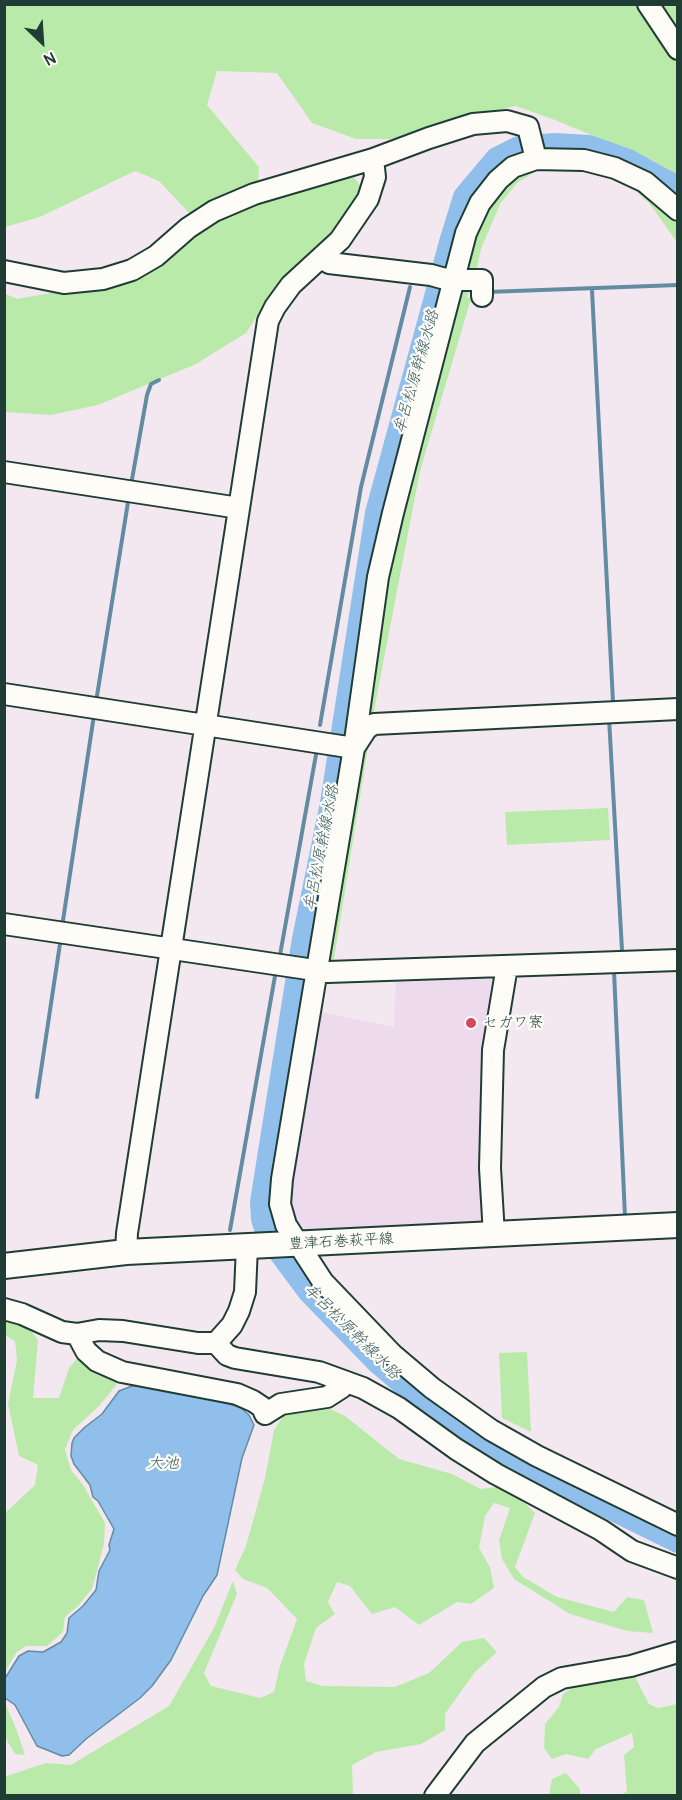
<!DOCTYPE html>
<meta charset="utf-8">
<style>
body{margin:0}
#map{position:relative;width:682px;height:1800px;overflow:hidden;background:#f4e8f0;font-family:Pangolin,sans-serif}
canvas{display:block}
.frame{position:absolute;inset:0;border:6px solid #1f3d34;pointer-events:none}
.north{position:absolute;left:12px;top:12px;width:60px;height:60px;-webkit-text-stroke:4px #fdfcf7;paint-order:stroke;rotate:155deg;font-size:16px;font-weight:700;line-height:24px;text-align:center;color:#1f3d34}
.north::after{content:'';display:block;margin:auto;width:21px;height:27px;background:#1f3d34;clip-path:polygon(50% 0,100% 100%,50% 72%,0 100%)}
</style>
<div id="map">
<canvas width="682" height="1800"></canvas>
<div class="frame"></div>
<div class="north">N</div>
</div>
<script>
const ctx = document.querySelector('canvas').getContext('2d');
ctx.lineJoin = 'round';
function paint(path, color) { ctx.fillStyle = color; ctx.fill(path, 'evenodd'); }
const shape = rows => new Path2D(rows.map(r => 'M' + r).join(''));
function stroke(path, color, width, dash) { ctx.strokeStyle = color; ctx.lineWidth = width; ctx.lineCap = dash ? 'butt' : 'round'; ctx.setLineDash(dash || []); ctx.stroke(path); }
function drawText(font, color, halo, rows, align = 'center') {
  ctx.font = font + ' Pangolin,"Klee One",sans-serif'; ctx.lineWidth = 4.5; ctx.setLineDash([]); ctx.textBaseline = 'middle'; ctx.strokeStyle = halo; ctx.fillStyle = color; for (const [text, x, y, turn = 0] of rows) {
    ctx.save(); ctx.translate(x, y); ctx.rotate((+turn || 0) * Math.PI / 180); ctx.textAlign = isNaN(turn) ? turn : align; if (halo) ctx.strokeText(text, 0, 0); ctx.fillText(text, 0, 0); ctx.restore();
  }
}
paint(shape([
 [501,971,490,1226,310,1236,289,1216,287,1195,315,1011,394,1027,396,975]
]), '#eddaec');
paint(shape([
 [4,5,677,5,677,182,654,161,555,120,516,106,480,114,390,139,356,139,312,123,277,73,217,71,207,105,259,167,258,186,191,215,159,181,135,171,40,217,5,227],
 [555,163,625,178,677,219,677,250,677,242,649,203,629,185,594,173,547,168,536,171,517,183,500,204,481,249,476,272,461,274,471,236,487,206,509,175],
 [354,177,364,191,346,216,318,252,278,284,246,333,196,364,98,405,51,415,5,412,4,293,17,299,118,281,209,222,257,199],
 [470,289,467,297,471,299,420,471,373,716,365,717,383,585,432,379,461,292],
 [369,741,333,965,326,964,357,751],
 [608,808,610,840,507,845,505,812],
 [5,1317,27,1325,38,1340,33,1398,59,1398,69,1368,81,1354,111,1375,117,1384,100,1405,73,1430,65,1449,71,1470,83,1485,105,1523,104,1544,92,1589,78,1606,65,1617,63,1632,47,1646,26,1646,16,1653,5,1672,5,1513,35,1485,38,1465,19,1456,8,1404,17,1360,15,1341,5,1335],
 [527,1352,531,1432,502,1418,499,1353],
 [322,1405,345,1416,399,1459,452,1474,481,1489,496,1487,515,1495,535,1513,515,1567,523,1577,557,1597,614,1612,627,1597,644,1600,653,1633,627,1631,570,1614,514,1579,502,1559,499,1540,510,1508,494,1503,485,1516,479,1548,490,1567,494,1588,471,1604,457,1602,419,1625,395,1607,372,1614,350,1586,337,1582,328,1602,335,1614,316,1628,304,1664,306,1681,323,1686,395,1687,429,1673,462,1642,484,1638,497,1652,475,1672,445,1714,445,1730,421,1744,376,1752,352,1765,353,1795,5,1795,4,1777,46,1763,71,1765,169,1706,214,1628,233,1581,237,1594,204,1673,211,1686,260,1698,274,1692,280,1666,297,1619,267,1588,243,1579,235,1570,246,1546,265,1478,274,1430,286,1412],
 [635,1677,649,1704,658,1708,677,1704,677,1795,622,1795,627,1791,624,1755,634,1747,632,1733,596,1749,588,1759,566,1754,552,1759,544,1748,545,1724,559,1707,563,1694,582,1681],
 [4,1701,16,1728,25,1755,15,1754,5,1737],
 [566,1773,580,1789,580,1795,549,1795,552,1779]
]), '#b9eaaa');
const water = shape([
 [132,1386,153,1386,230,1404,241,1408,249,1415,254,1425,242,1458,217,1575,203,1596,171,1660,152,1686,140,1698,86,1739,69,1755,62,1756,37,1746,15,1705,5,1698,4,1680,19,1656,28,1651,43,1652,61,1642,67,1633,69,1618,83,1606,96,1590,99,1571,110,1550,109,1545,114,1529,98,1501,93,1497,90,1485,74,1464,71,1456,72,1443,74,1438,85,1427,102,1414,119,1391,132,1386]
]);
paint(water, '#91bfeb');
stroke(water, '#638ba2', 1.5);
stroke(shape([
 [592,290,613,702],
 [487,292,678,285],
 [131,485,147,395,151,384,159,380],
 [96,702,129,496],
 [609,718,622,950],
 [320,725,361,487,410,287],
 [62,927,94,715],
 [280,955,317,749],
 [614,971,625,1217],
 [37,1097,61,937],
 [230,1230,275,976]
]), '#638ba2', 4);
stroke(shape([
 [678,192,670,184,628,161,589,147,554,145,519,148,497,159,465,197,452,239,377,513,332,803,304,939,262,1202,263,1219,269,1237,310,1292,377,1361,422,1399,507,1457,678,1541]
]), '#91bfeb', 24);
const minor = shape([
 [648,4,678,49],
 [678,210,645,182,615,168,584,160,536,159,513,167,498,180,480,203,466,233,393,513,378,577,354,748,282,1179,280,1204,286,1225,323,1282,393,1355,432,1388,491,1430,537,1456,678,1525],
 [322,257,329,263,431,275,449,280,482,280,482,296],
 [4,271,64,283,103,279,132,270,156,256,188,228,214,211,254,194,373,159,429,138,473,124,507,121,528,127,536,159],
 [4,472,239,508],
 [4,694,354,748,367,728,374,724,678,709],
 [4,924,328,972,678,960],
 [494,1235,490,1168,493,1050,507,966],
 [126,1252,127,1233,268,321,275,307,291,285,340,240,368,199,375,177,373,159],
 [4,1309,22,1314,62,1332,77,1334,86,1351,97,1361,122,1372,237,1394,253,1401,262,1407,265,1414,281,1404,327,1397,341,1388,342,1381],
 [77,1334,99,1330,123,1331,198,1343,216,1343,232,1325,239,1311,245,1292,247,1246],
 [216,1343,227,1355,235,1358,319,1372,363,1388,399,1408,456,1449,496,1474,601,1530,632,1551,678,1568],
 [435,1796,475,1743,544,1687,562,1678,631,1666,678,1652]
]);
const major = shape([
 [4,1266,126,1252,678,1225]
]);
stroke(minor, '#1f3d34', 24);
stroke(major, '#1f3d34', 28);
stroke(minor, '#fdfcf7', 20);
stroke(major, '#fdfcf7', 24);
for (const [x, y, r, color] of [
 [471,1023,6,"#d1495b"]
]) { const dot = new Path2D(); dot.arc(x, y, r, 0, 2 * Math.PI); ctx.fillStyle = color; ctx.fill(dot); stroke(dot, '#fdfcf7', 2); }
drawText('15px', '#1f3d34', '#fdfcf7', [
 ["セガワ寮",483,1023]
], 'left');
drawText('15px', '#1f3d34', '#fdfcf7', [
 ["豊津石巻萩平線",341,1242,-3]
]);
drawText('italic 16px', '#3c5e62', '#fdfcf7', [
 ["牟呂松原幹線水路",417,372,-74],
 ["牟呂松原幹線水路",322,848,-79],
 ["牟呂松原幹線水路",352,1332,45],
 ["大池",163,1464]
]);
</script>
